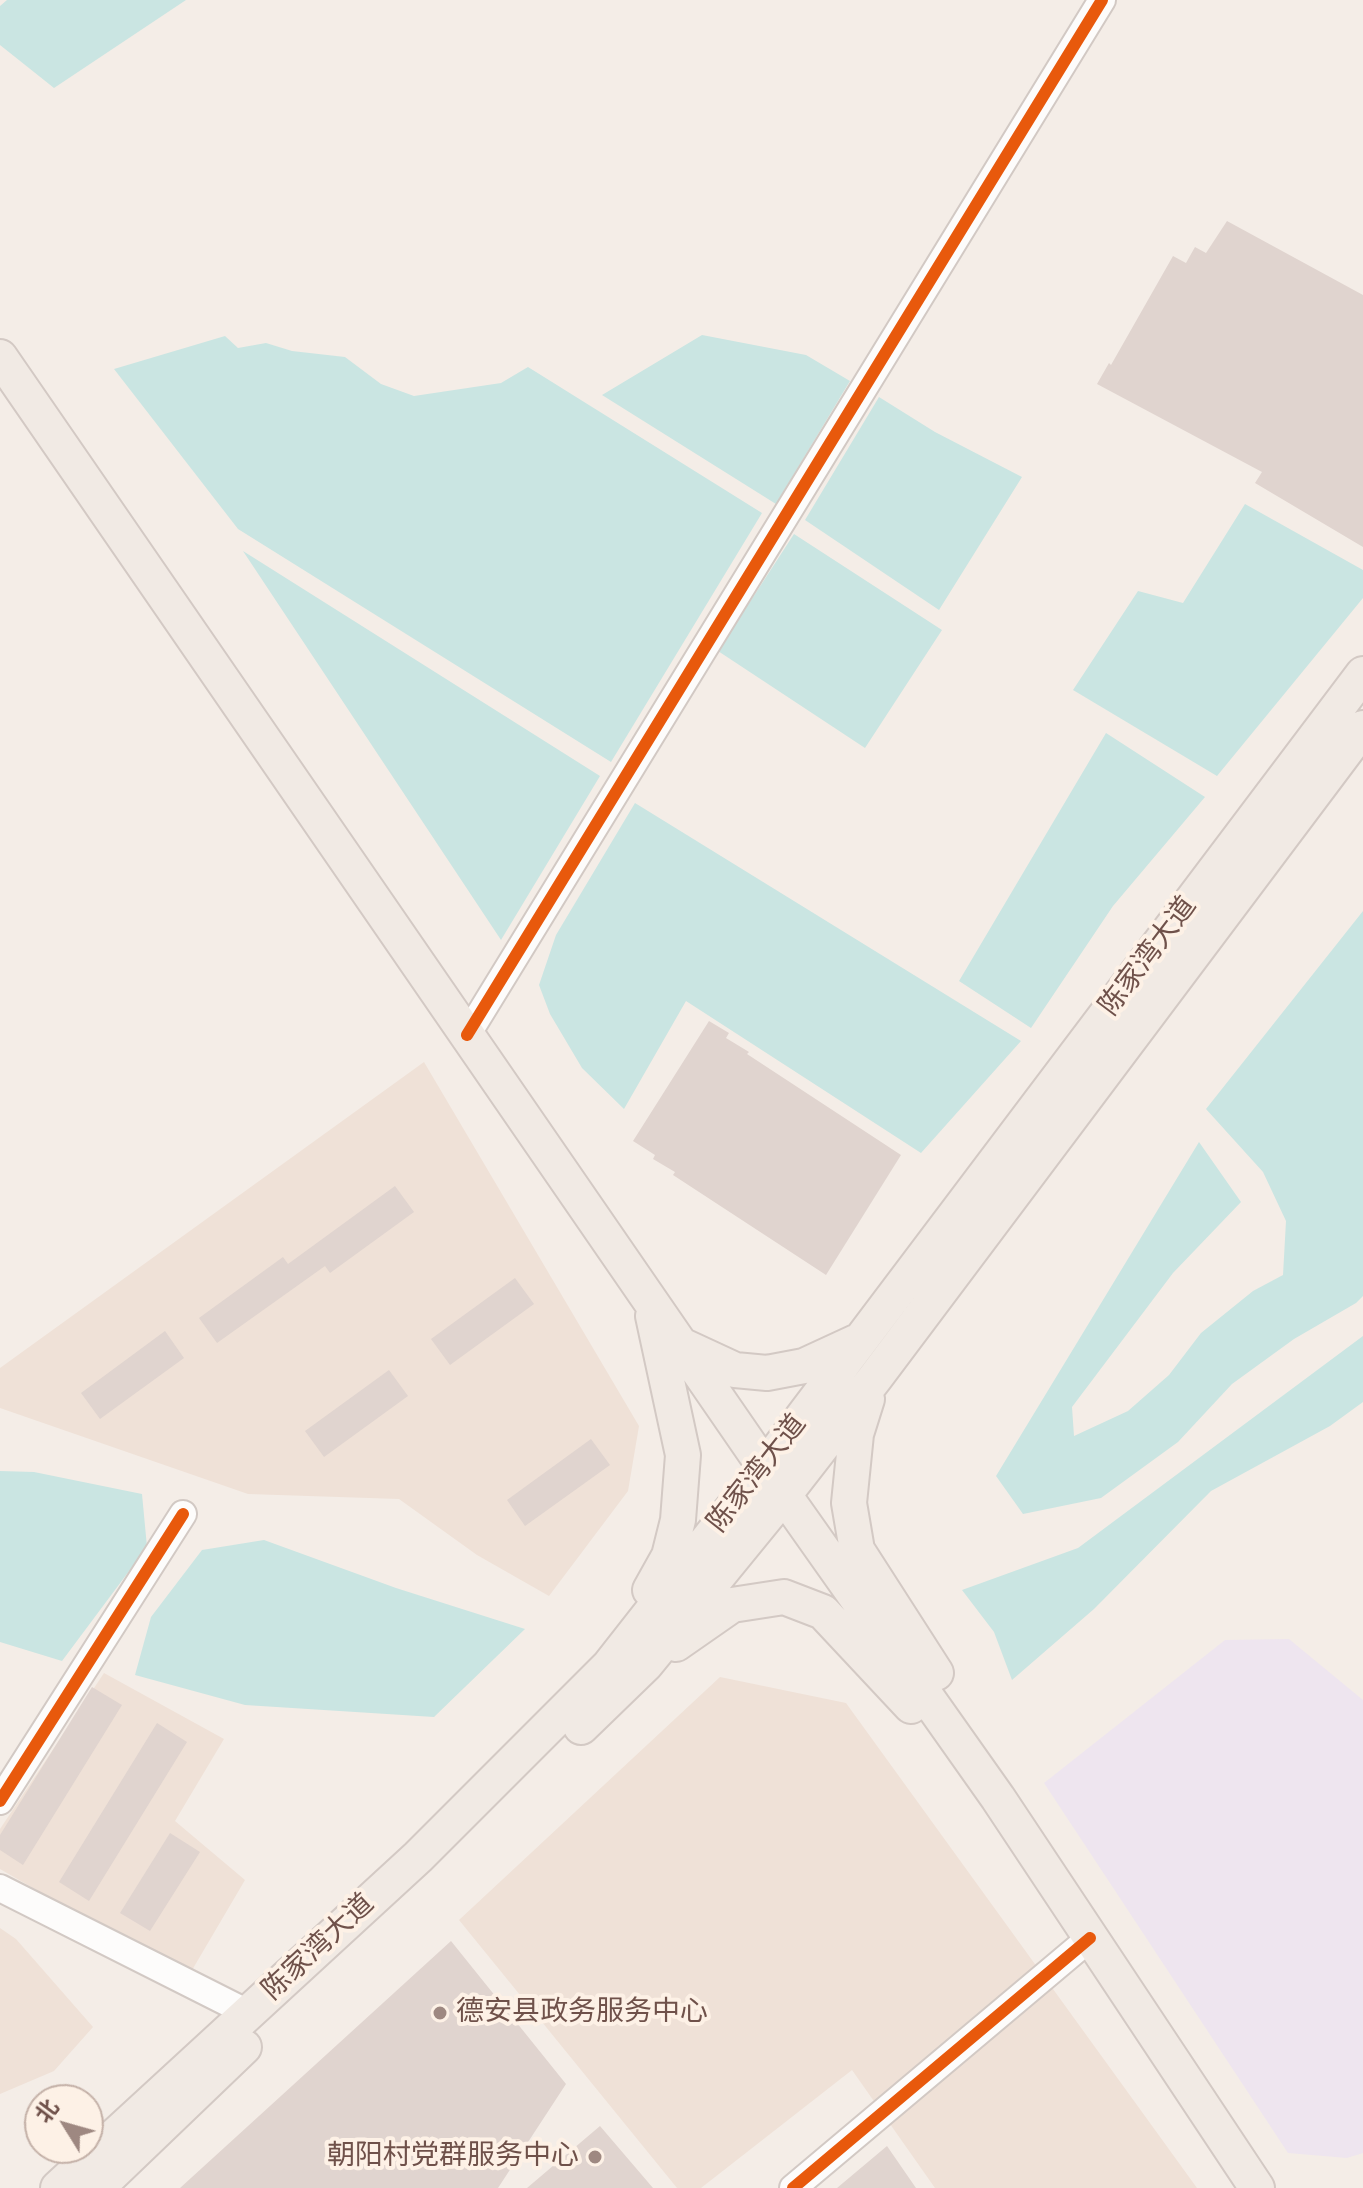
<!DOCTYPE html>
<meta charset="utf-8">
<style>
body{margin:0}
#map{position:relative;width:1363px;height:2188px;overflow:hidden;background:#f4ede7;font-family:"Titillium Web","Noto Sans SC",sans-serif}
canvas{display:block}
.north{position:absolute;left:24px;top:2084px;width:80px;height:80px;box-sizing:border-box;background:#fdf1e6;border:2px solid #c4b1a8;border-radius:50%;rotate:307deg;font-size:22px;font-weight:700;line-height:32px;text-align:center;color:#6f514a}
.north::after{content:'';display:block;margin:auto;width:28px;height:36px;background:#9e8881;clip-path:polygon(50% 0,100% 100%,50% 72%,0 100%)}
</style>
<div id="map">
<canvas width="1363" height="2188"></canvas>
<div class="north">北</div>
</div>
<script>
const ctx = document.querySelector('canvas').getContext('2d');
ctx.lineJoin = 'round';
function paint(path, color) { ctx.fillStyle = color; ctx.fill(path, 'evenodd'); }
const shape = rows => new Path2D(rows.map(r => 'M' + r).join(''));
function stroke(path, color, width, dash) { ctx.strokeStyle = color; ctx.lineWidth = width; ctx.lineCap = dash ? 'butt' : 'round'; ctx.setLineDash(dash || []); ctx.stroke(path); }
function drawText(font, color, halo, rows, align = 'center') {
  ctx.font = font + ' "Titillium Web","Noto Sans SC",sans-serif'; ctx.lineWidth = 8; ctx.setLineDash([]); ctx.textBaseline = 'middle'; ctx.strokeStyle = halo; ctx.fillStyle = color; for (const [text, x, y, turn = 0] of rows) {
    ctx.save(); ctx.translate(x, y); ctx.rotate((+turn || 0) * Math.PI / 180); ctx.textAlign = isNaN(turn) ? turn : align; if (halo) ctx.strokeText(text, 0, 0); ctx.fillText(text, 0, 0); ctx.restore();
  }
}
paint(shape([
 [424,1062,639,1426,628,1491,549,1596,477,1555,399,1499,248,1494,0,1408,0,1368],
 [104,1673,224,1739,175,1821,245,1880,188,1977,0,1869,0,1829],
 [720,1677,846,1703,1197,2188,935,2188,852,2070,701,2188,677,2188,459,1920],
 [0,1928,16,1939,93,2027,54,2071,0,2094]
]), '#efe1d7');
paint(shape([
 [1289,1639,1363,1700,1363,2153,1347,2158,1288,2153,1044,1783,1225,1640]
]), '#eee5ef');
paint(shape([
 [7,0,186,0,54,88,0,45,0,6],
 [702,335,806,355,850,381,776,504,602,395],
 [225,336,238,348,266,343,292,351,345,357,381,384,414,396,501,383,528,367,762,513,611,762,238,529,114,369],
 [879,397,935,432,1022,477,939,610,805,520],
 [1245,504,1363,570,1363,598,1217,776,1073,690,1138,591,1183,603],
 [794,534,942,630,865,748,718,651],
 [243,551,600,776,501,940],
 [1106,733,1205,797,1113,906,1031,1028,959,981],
 [635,803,1021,1041,921,1153,686,1001,624,1109,582,1068,550,1014,539,985,556,935],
 [1363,911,1363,1296,1356,1303,1294,1339,1232,1384,1178,1442,1101,1498,1023,1514,996,1476,1199,1142,1241,1202,1173,1273,1072,1407,1074,1436,1128,1411,1169,1375,1201,1333,1253,1291,1283,1275,1286,1221,1263,1172,1206,1109],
 [1363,1336,1363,1402,1330,1426,1211,1491,1094,1609,1012,1680,994,1632,962,1590,1078,1548],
 [0,1471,34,1472,142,1494,147,1547,62,1661,0,1642],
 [264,1540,396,1588,525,1629,434,1717,245,1705,135,1675,151,1617,202,1550]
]), '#cae5e2');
paint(shape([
 [1227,221,1363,295,1363,547,1255,483,1262,472,1097,384,1109,363,1111,365,1173,256,1186,263,1195,247,1206,253],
 [709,1021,729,1033,726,1038,749,1052,747,1054,901,1155,826,1275,673,1175,675,1172,653,1159,655,1155,633,1141],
 [395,1186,414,1212,330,1273,325,1266,217,1343,199,1318,283,1257,288,1264],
 [515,1278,534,1304,450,1365,431,1339],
 [165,1331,184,1358,100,1419,81,1393],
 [389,1370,408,1396,324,1457,305,1431],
 [591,1439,610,1465,525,1526,507,1500],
 [92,1687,122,1705,23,1865,0,1850,0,1835],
 [157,1723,187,1742,89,1901,59,1882],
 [170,1833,200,1852,150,1931,120,1913],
 [451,1941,566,2084,498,2188,180,2188],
 [600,2126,653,2188,527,2188],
 [887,2146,916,2188,837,2188]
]), '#e0d4cf');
const minor = shape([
 [467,1035,1102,0],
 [0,1801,183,1514],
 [0,1888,248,2013],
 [793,2188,1090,1938]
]);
const major = shape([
 [0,357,784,1495,998,1798,1257,2188],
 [681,1345,735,1370,767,1373,804,1366,856,1342],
 [867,1399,856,1434,849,1503,857,1550,936,1673],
 [650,1590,669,1556,678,1520,683,1455,653,1316],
 [676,1644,732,1605,784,1597,823,1612,911,1706],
 [581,1727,646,1664,784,1495,875,1378,1363,728],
 [58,2188,418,1857,609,1666,765,1467,1363,674],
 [97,2188,244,2047]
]);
stroke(minor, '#d2c9c4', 30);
stroke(major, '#d3c9c4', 38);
stroke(minor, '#fdfcfb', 26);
stroke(major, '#f1eae4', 34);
stroke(shape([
 [467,1035,1102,0],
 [0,1801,183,1514],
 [793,2188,1090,1938]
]), '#e8590c', 12);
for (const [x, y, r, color] of [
 [440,2013,8,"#9e8881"],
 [595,2157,8,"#9e8881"]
]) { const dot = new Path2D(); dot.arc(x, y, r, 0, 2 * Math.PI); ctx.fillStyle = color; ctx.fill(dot); stroke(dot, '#fdf1e6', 3); }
drawText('28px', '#6f514a', '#fdf1e6', [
 ["陈家湾大道",1149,957,-53],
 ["陈家湾大道",758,1474,-52],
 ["陈家湾大道",319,1948,-43]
]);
drawText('28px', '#6f514a', '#fdf1e6', [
 ["德安县政务服务中心",456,2013],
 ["朝阳村党群服务中心",579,2157,"right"]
], 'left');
</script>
